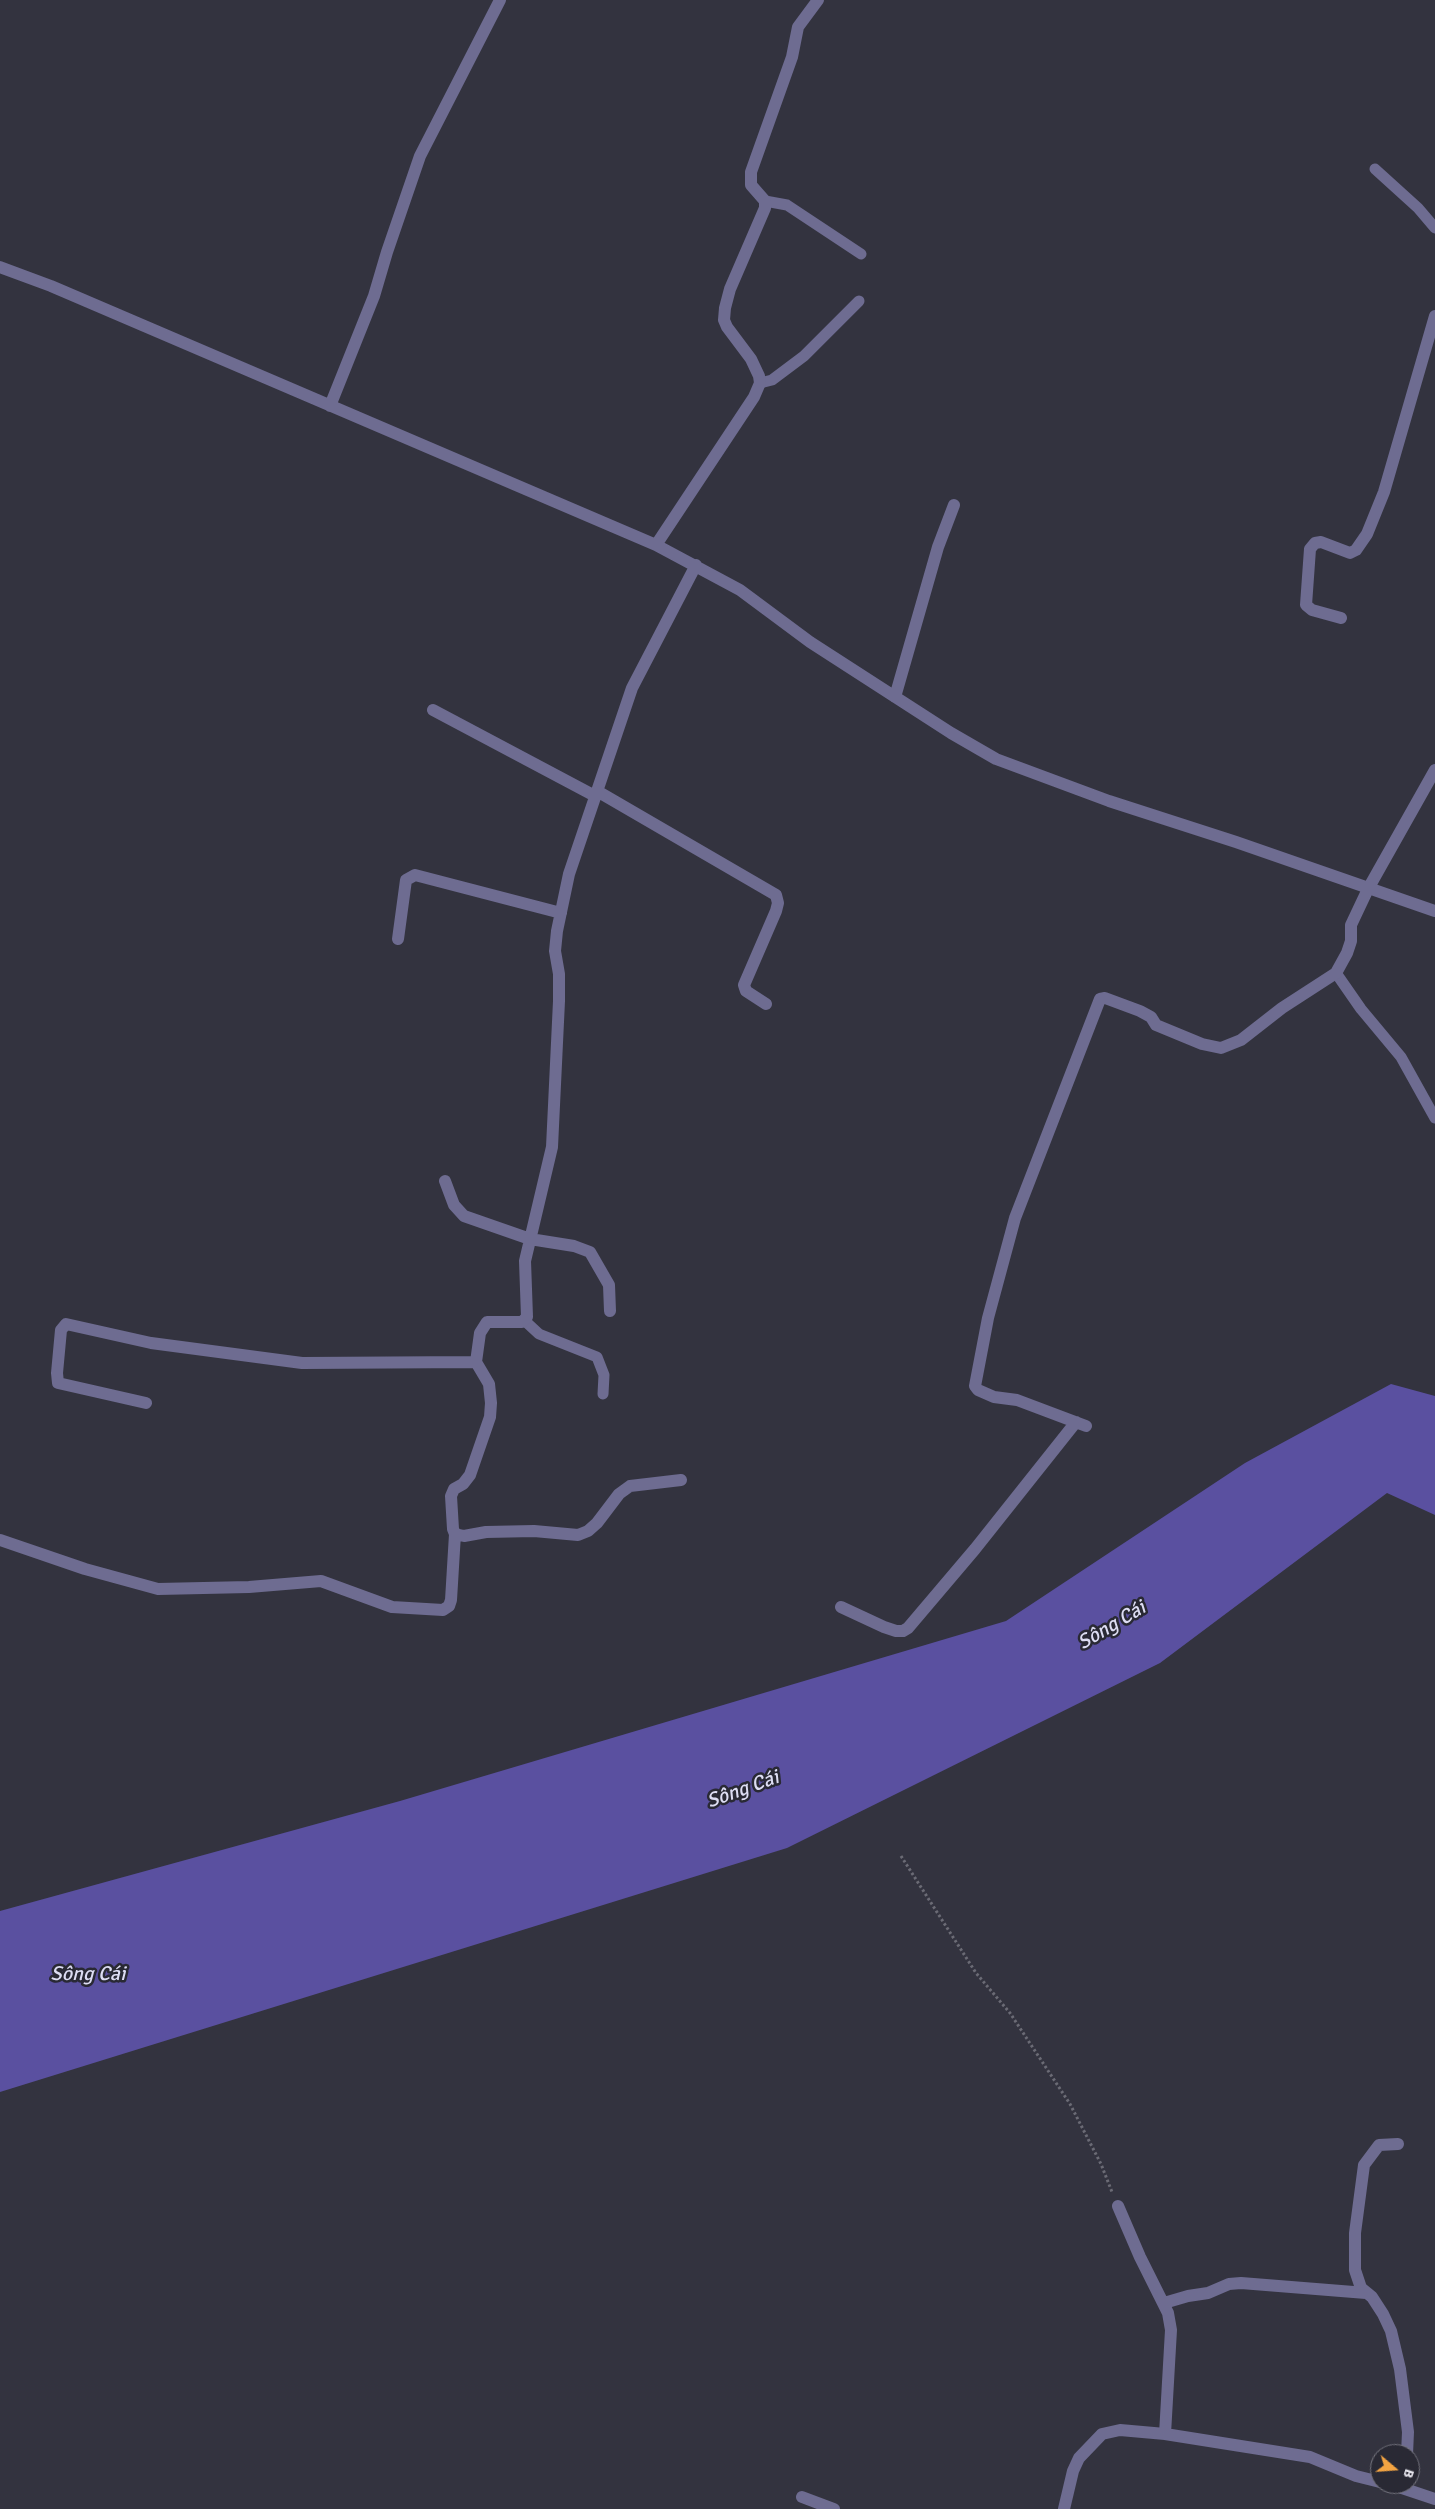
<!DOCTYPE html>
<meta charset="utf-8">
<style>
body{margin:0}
#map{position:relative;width:1435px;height:2509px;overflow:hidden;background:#33333f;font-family:Signika,sans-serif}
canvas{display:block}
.north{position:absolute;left:1370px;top:2444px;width:50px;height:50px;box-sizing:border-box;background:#292934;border:1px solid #74747e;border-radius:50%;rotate:108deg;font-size:14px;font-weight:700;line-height:20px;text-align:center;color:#e5e4ec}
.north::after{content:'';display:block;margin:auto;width:18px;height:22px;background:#f3a442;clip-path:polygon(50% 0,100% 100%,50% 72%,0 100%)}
</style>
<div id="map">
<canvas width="1435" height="2509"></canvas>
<div class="north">B</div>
</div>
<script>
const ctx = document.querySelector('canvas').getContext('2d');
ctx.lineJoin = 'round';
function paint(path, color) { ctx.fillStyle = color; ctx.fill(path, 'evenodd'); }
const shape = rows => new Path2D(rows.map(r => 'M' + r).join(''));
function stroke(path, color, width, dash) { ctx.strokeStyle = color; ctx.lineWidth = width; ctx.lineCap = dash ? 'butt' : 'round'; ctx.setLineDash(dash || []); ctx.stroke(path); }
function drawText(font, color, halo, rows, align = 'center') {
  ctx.font = font + ' Signika,sans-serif'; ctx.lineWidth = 5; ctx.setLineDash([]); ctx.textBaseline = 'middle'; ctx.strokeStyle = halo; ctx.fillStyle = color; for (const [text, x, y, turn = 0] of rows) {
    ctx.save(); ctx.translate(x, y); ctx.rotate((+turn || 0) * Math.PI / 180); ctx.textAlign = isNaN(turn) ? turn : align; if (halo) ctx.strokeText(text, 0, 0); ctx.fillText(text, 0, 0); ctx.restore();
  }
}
paint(shape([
 [1391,1384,1435,1396,1435,1515,1387,1493,1160,1663,787,1848,0,2092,0,1911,400,1801,1006,1621,1245,1463]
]), '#5a50a0');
stroke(shape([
 [901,1856,976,1973,1010,2013,1070,2104,1101,2164,1112,2192]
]), '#6b6b75', 3, [2.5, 2.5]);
stroke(shape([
 [1375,169,1418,208,1435,228],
 [765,201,787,205,861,254],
 [760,383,772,380,804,356,859,301],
 [1336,973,1361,1009,1401,1057,1435,1118],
 [525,1321,539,1334,597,1357,604,1375,603,1394]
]), '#6e6c91', 11);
stroke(shape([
 [0,267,51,286,656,545,740,590,810,642,951,733,996,759,1109,801,1236,842,1435,911],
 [330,406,374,296,387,252,420,156,500,0],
 [656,545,754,397,760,383,759,376,751,359,727,327,724,320,725,308,730,289,765,208,765,201,751,185,751,172,792,57,798,27,818,0],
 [1341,618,1312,610,1306,605,1310,549,1315,543,1321,542,1350,553,1356,550,1367,534,1384,492,1435,316],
 [895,697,938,547,954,505],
 [433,710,595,796],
 [597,791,776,895,778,903,776,911,744,985,746,991,766,1004],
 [398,939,406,880,415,875,561,913],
 [445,1181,454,1205,464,1216,530,1239,574,1246,590,1252,609,1285,610,1311],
 [146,1403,58,1383,57,1373,61,1330,66,1324,151,1343,302,1363,476,1362],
 [1086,1426,1017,1400,994,1397,978,1390,975,1386,988,1318,1015,1218,1100,999,1105,998,1140,1011,1151,1017,1156,1025,1202,1044,1221,1048,1241,1040,1282,1008,1336,973,1347,953,1351,941,1351,925,1368,889,1435,770],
 [681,1480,630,1486,619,1494,597,1523,588,1531,578,1535,534,1531,486,1532,464,1536,455,1534,453,1529,451,1496,454,1489,463,1484,470,1475,490,1417,491,1403,489,1384,476,1362,480,1333,487,1322,522,1322,527,1317,525,1261,552,1147,559,1001,559,974,555,951,557,931,569,874,632,688,696,565],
 [0,1540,85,1569,158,1589,249,1587,321,1581,392,1607,443,1610,449,1606,451,1600,455,1534],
 [841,1607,884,1627,896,1631,903,1631,908,1628,975,1549,1076,1422],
 [1398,2144,1379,2145,1364,2165,1355,2233,1355,2270,1361,2288,1372,2297,1383,2314,1391,2331,1400,2369,1408,2432,1407,2454],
 [1118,2206,1140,2257,1168,2313,1171,2330,1165,2434],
 [1164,2303,1188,2296,1208,2293,1229,2284,1241,2283,1366,2293],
 [1390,2484,1435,2499],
 [802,2497,834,2509],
 [1064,2509,1073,2471,1079,2458,1102,2434,1120,2430,1165,2434,1310,2457,1356,2476,1380,2482]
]), '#6e6c91', 12);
drawText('italic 20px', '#ddddf3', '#292934', [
 ["Sông Cái",1112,1626,-31],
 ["Sông Cái",743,1790,-20],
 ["Sông Cái",88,1975]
]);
</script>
